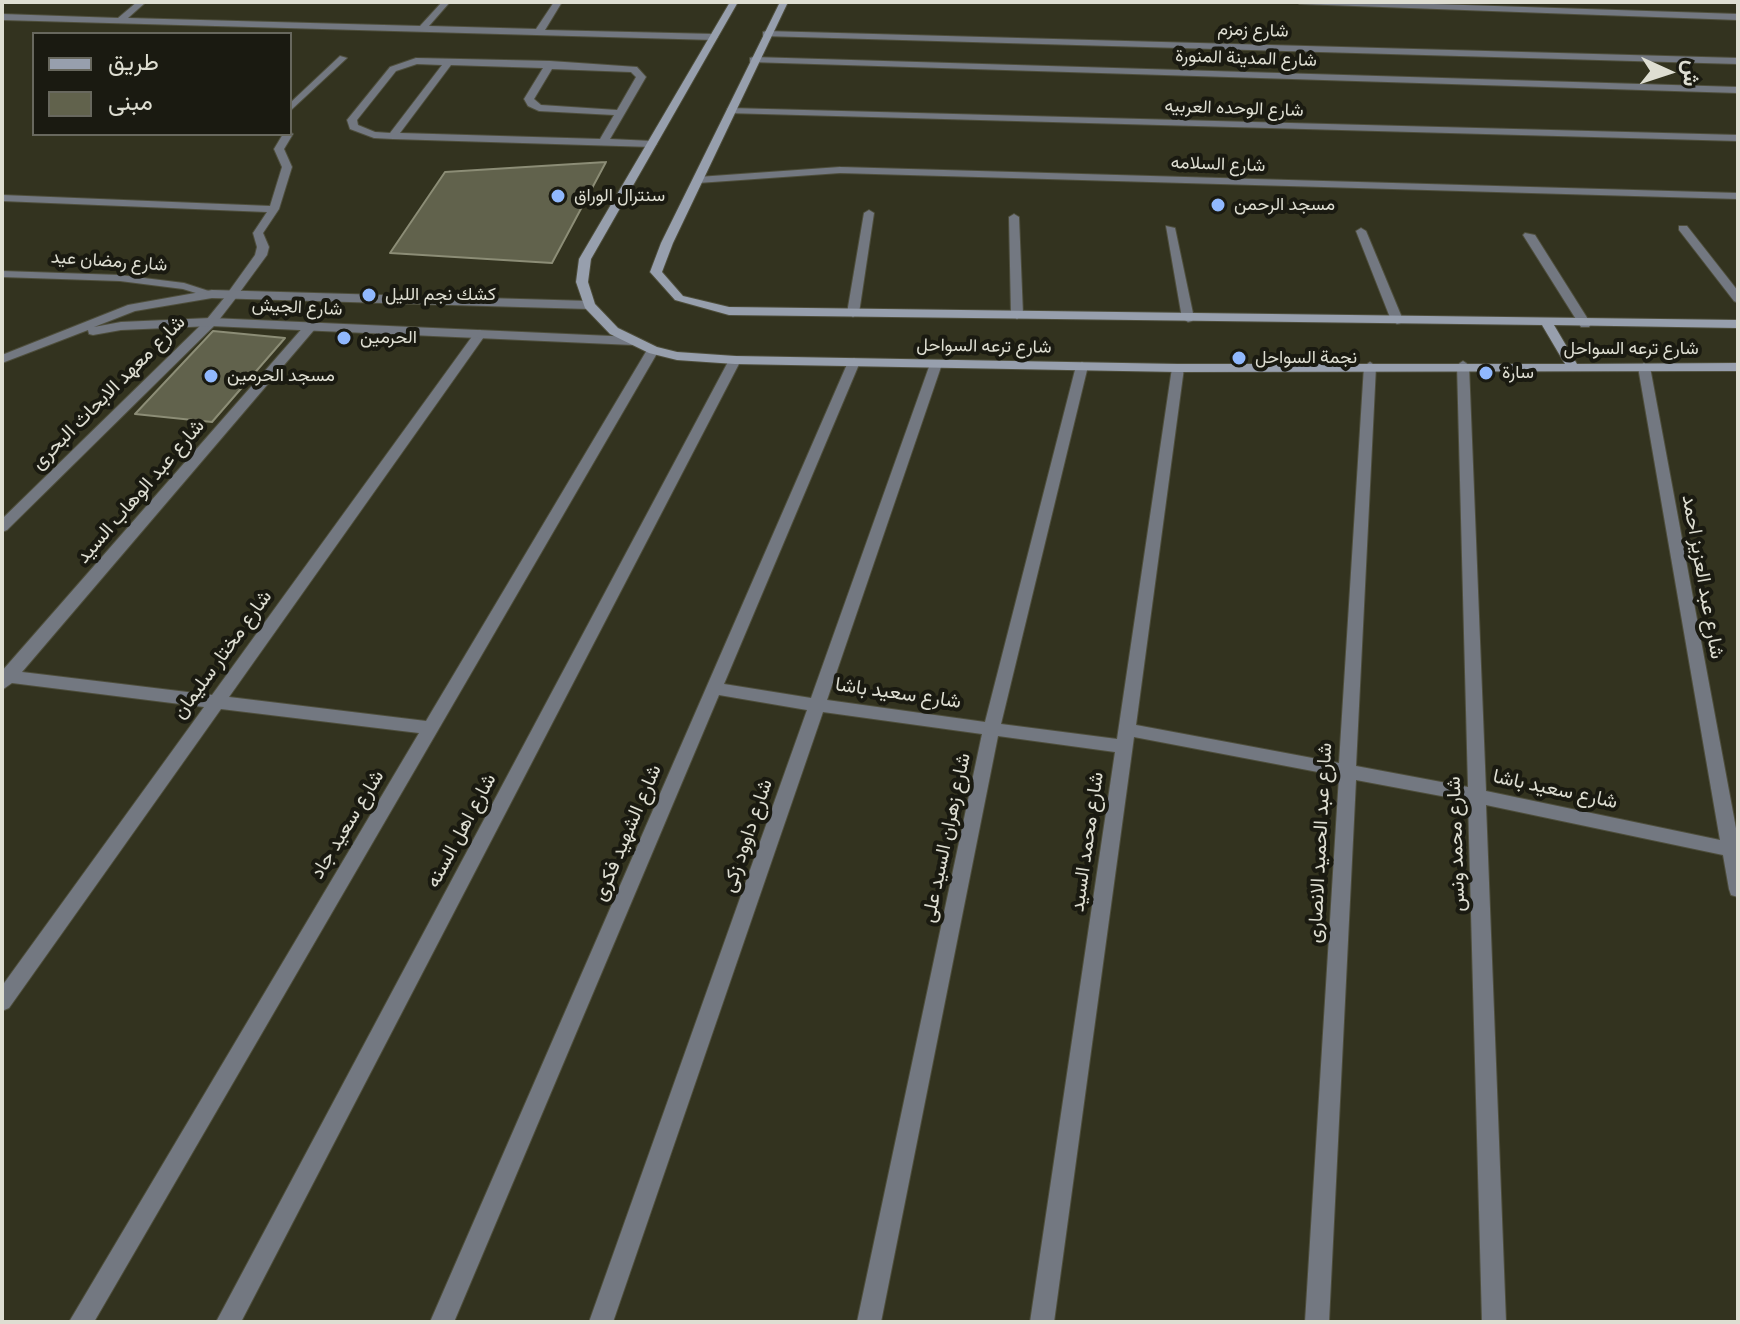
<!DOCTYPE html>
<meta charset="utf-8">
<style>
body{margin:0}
#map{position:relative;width:1740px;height:1324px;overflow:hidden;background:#33331f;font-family:"Source Serif 4",Vazirmatn,serif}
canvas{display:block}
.frame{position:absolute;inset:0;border:4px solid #deded2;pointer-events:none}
.legend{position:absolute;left:32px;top:32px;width:260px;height:104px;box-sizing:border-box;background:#1a1a11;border:2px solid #68685e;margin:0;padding:10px 14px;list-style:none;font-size:24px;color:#deded2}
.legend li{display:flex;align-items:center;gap:16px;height:40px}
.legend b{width:40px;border:2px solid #68685e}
.north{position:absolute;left:1628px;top:32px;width:80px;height:80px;-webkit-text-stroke:6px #1a1a11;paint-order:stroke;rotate:93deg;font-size:22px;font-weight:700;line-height:32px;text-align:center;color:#deded2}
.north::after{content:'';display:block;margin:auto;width:28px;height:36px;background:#deded2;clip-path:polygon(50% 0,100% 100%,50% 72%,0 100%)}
</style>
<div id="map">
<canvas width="1740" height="1324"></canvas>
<div class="frame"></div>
<ul class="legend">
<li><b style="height:10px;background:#979fad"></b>طريق</li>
<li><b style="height:22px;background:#61624c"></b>مبنى</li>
</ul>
<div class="north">ش</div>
</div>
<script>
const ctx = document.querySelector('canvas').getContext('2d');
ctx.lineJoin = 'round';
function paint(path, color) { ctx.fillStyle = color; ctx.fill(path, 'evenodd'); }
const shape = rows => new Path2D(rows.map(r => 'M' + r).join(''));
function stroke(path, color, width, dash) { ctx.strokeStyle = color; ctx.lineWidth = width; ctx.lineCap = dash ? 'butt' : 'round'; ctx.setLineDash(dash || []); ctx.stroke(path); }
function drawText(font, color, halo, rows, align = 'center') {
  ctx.font = font + ' "Source Serif 4",Vazirmatn,serif'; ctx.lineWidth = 8; ctx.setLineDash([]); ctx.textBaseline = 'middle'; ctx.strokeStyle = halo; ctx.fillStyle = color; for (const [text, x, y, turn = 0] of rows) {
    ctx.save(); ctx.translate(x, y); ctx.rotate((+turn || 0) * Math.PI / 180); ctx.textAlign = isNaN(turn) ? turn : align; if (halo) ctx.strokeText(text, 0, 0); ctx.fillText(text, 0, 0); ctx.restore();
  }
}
const building = shape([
 [606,162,552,263,390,253,445,172,606,162],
 [213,331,285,338,212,422,135,414,213,331]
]);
paint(building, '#61624c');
stroke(building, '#8c8d76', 2);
const service = shape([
 [340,56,347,58,290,111,290,103,340,56],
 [416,58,550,61,637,67,646,77,610,139,652,141,657,144,652,147,393,139,374,138,350,129,347,120,390,67,416,58],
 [417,64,442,65,390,133,375,132,358,125,357,120,396,71,417,64],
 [451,65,543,68,524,99,528,106,539,111,614,115,600,139,400,133,451,65],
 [552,69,631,72,636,77,617,110,541,105,534,99,552,69],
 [290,132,293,134,284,149,292,167,279,209,263,233,269,247,267,255,237,296,233,298,227,294,255,255,257,247,253,233,267,212,2,201,2,195,270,206,282,167,274,149,283,134,290,134,290,132]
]);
const minor = shape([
 [137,2,146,2,128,18,420,26,442,2,450,2,429,26,536,29,554,2,562,2,545,30,714,34,718,37,714,40,2,20,2,14,118,18,137,2],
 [1296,2,1373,2,1738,14,1738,20,1300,4,1296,2],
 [766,31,1738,58,1738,64,763,36,763,32,766,31],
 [753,57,1738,87,1738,93,750,62,750,58,753,57],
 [730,108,1738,135,1738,141,727,113,727,109,730,108],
 [840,167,1738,193,1738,199,840,173,698,183,693,180,698,177,840,167],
 [869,210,874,213,859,313,853,317,847,313,864,213,869,210],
 [1014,214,1019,217,1023,315,1017,319,1011,315,1009,217,1014,214],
 [1166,226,1175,228,1194,318,1192,321,1188,322,1182,318,1166,226],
 [1679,226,1687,226,1738,291,1738,303,1734,301,1679,230,1679,226],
 [1361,228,1366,231,1403,320,1401,323,1397,324,1391,320,1356,231,1361,228],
 [1525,233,1535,235,1591,324,1589,327,1581,327,1579,324,1523,235,1525,233],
 [2,271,120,275,184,283,218,294,212,298,183,289,120,281,2,277,2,271],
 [233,290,239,294,215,325,7,530,2,532,2,519,207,319,229,292,233,290],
 [310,323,316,327,314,330,22,672,212,695,476,331,480,330,486,334,229,697,426,721,647,350,653,346,659,350,94,1322,69,1322,419,733,221,709,9,1008,2,1011,2,986,204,707,12,683,2,690,2,671,306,324,310,323],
 [735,356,741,360,241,1322,216,1322,729,360,735,356],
 [854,358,860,362,724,684,811,698,930,364,936,360,942,364,827,700,985,722,1076,366,1082,362,1088,366,1001,724,1117,739,1172,368,1178,364,1184,368,1136,725,1339,763,1364,366,1370,362,1376,366,1356,766,1468,787,1457,365,1463,361,1469,365,1486,791,1720,840,1638,367,1644,363,1650,367,1738,839,1738,897,1731,895,1729,889,1723,855,1486,805,1506,1322,1482,1322,1468,801,1356,780,1329,1322,1305,1322,1339,776,1134,737,1054,1322,1030,1322,1115,752,998,736,881,1322,857,1322,982,734,823,712,613,1322,589,1322,807,710,719,695,454,1322,430,1322,848,362,854,358]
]);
const tertiary = shape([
 [212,290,589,301,595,305,589,309,212,298,135,311,94,327,121,322,211,318,633,337,639,341,633,345,211,326,121,330,93,335,89,334,88,330,2,363,2,355,128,305,212,290]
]);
const secondary = shape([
 [730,2,738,2,591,259,588,282,595,304,618,328,657,347,677,352,735,356,1178,364,1565,364,1542,325,729,315,675,300,650,272,661,243,780,2,788,2,673,243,662,272,683,296,729,307,1738,320,1738,328,1554,325,1577,364,1738,363,1738,371,1178,372,735,364,677,360,649,353,610,334,585,308,576,282,579,259,730,2]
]);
stroke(service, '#4e4e3c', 2);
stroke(minor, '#4e4e3c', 2);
stroke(tertiary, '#4e4e3c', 2);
stroke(secondary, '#4e4e3c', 2);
paint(service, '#737881');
paint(minor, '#737881');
paint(tertiary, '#737881');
paint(secondary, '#979fad');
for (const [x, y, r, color] of [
 [558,196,8,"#90b8fd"],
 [1218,205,8,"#90b8fd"],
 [369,295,8,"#90b8fd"],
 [344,338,8,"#90b8fd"],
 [1239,358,8,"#90b8fd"],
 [1486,373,8,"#90b8fd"],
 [211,376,8,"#90b8fd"]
]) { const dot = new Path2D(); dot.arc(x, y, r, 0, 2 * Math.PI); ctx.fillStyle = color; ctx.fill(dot); stroke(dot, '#1a1a11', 3); }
drawText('18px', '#deded2', '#1a1a11', [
 ["شارع زمزم",1253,31,2],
 ["شارع المدينة المنورة",1246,59,2],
 ["شارع الوحده العربيه",1234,109,2],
 ["شارع السلامه",1218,165,2],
 ["شارع رمضان عيد",109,262,4],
 ["شارع الجيش",297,308,3],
 ["شارع ترعه السواحل",984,347,1],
 ["شارع ترعه السواحل",1631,349]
]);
drawText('18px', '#deded2', '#1a1a11', [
 ["سنترال الوراق",574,196],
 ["مسجد الرحمن",1234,205],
 ["كشك نجم الليل",385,295],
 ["الحرمين",360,338],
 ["نجمة السواحل",1255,358],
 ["سارة",1502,373],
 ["مسجد الحرمين",227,376]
], 'left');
drawText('20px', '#deded2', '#1a1a11', [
 ["شارع معهد الابحاث البحرى",109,393,-45],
 ["شارع عبد الوهاب السيد",141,492,-49],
 ["شارع عبد العزيز احمد",1702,577,80],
 ["شارع مختار سليمان",223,655,-54],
 ["شارع سعيد باشا",898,694,8],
 ["شارع سعيد باشا",1555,790,12],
 ["شارع سعيد جاد",348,825,-59],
 ["شارع اهل السنه",462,831,-62],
 ["شارع الشهيد فكرى",628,833,-67],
 ["شارع داوود زكى",748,836,-71],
 ["شارع زهران السيد على",947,838,-78],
 ["شارع محمد السيد",1088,842,-82],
 ["شارع عبد الحميد الانصارى",1321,843,-87],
 ["شارع محمد ونس",1457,844,-92]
]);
</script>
